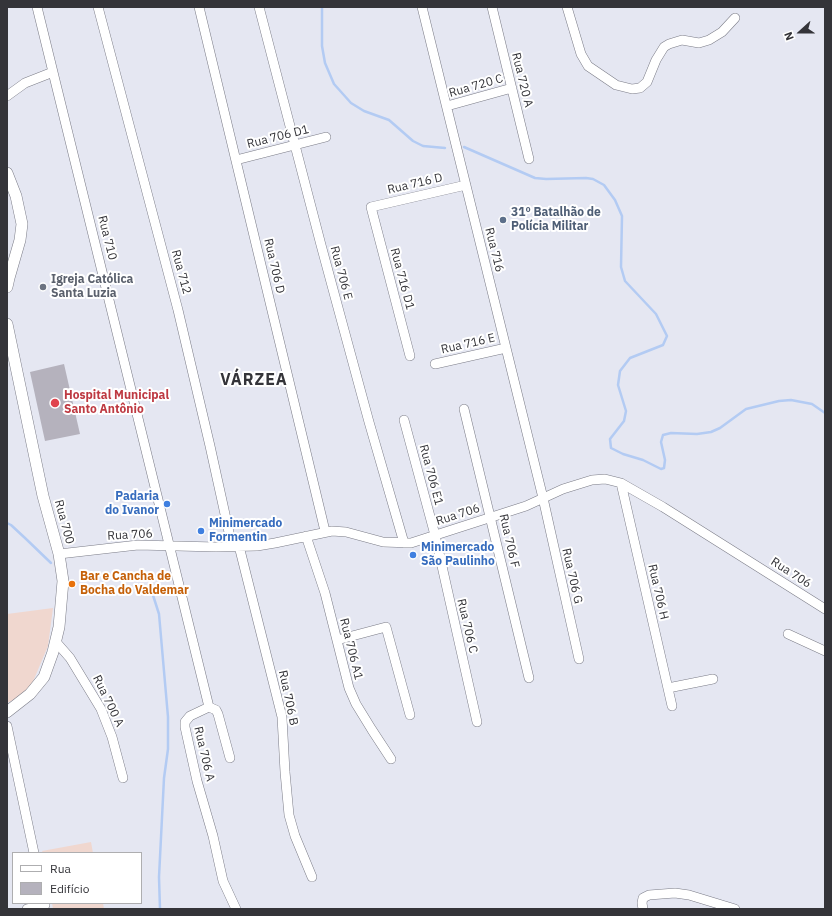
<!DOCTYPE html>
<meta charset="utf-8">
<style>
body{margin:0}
#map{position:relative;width:832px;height:916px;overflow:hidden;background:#e5e7f2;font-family:"IBM Plex Sans",sans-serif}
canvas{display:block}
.frame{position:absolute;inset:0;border:8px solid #343439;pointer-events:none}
.legend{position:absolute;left:12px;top:852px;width:130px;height:52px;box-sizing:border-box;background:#fff;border:1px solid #aeaeb0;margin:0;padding:5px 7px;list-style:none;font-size:12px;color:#343439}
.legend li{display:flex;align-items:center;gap:8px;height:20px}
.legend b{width:20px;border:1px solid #aeaeb0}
.north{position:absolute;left:780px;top:12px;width:40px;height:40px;-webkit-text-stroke:3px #fff;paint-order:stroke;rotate:249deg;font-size:11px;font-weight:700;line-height:16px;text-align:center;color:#343439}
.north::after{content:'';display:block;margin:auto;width:14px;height:18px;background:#343439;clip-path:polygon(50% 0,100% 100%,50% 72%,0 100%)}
</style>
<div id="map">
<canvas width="832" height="916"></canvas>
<div class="frame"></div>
<ul class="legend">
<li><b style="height:5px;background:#fff"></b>Rua</li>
<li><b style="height:11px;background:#b5b2bd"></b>Edifício</li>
</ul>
<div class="north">N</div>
</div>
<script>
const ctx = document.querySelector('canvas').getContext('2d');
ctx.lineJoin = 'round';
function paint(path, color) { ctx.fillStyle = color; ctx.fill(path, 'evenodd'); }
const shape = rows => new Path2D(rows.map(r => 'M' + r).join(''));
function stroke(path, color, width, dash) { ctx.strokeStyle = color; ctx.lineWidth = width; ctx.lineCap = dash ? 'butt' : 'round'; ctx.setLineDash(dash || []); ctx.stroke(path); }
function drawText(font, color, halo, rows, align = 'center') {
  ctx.font = font + ' "IBM Plex Sans",sans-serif'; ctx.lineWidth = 4; ctx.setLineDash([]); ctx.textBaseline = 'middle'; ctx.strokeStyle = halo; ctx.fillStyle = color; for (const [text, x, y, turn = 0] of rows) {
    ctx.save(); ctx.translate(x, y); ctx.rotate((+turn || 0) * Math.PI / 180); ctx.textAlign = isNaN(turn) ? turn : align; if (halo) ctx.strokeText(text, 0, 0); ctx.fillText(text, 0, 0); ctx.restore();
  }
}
paint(shape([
 [53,608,48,646,32,684,18,698,7,703,7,614],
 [91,842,93,853,43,853,42,851],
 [52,903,103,903,104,909,53,909]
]), '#f0d7cf');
stroke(shape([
 [322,7,322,46,325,63,334,84,351,103,364,111,389,120,413,141,423,146,445,148],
 [464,147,535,178,546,179,586,178,593,179,604,185,615,200,622,216,621,267,625,281,656,314,667,336,663,345,630,358,620,371,618,385,626,411,624,421,610,439,611,448,623,454,643,460,661,469,664,468,665,460,661,442,663,435,671,433,697,434,711,432,720,428,746,409,779,401,791,400,812,404,825,413],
 [7,523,11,525,25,538,51,563],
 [151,589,159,614,168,717,168,749,164,778,159,877,160,909]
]), '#b3cbf3', 2.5);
paint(shape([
 [64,364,80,434,45,441,30,372]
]), '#b5b2bd');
const minor = shape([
 [37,7,209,707,190,716,185,722,185,727,197,781,213,836,223,881,236,909],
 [98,7,178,310,210,446,232,546],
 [199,7,325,531],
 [259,7,321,245,369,422,404,543],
 [422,7,543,498,579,659],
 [492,7,529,159],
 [567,7,581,54,588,66,616,85,632,89,640,88,647,82,656,60,664,47,669,44,682,40,699,43,709,40,722,32,735,18],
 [7,96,25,83,53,72],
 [447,106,512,88],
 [236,160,326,137],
 [410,356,371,207,466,185],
 [435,364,506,348],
 [464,409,529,678],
 [404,420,435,535,477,722],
 [621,483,672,706],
 [306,536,325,593,349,688,356,704,372,730,391,759],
 [239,546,282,717,285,772,289,815,295,836,312,877],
 [59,554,138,545,216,547,257,546,275,543,332,531,346,532,383,542,411,543,526,506,563,489,592,480,605,479,621,483,663,507,825,609],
 [788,634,825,651],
 [337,640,386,627,410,715],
 [56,642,70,658,101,709,112,737,123,778],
 [668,688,713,679],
 [209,707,216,710,218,714,230,758],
 [7,726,34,853],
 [27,909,45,905],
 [643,909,642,903,643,898,649,895,675,893,689,895,735,909]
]);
const major = shape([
 [7,173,16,196,22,224,20,240,9,278,7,287],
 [7,324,43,496,59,554,63,581,59,627,53,652,44,677,30,694,7,712]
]);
stroke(minor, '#7b7c87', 10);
stroke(major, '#7b7c87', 12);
stroke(minor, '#fff', 9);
stroke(major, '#fff', 11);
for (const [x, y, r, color] of [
 [503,220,4,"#5c6f8a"],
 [43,287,4,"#6b7280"],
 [55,403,5,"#e0444e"],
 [167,504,4,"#3f7fe0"],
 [201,531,4,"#3f7fe0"],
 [413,555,4,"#3f7fe0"],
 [72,584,4,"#e8710a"]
]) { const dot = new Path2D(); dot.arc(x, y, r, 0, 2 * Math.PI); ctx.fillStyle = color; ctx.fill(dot); stroke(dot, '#fff', 1.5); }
drawText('12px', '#343439', '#fff', [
 ["Rua 720 A",522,80,76],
 ["Rua 720 C",476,86,-16],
 ["Rua 706 D1",278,137,-14],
 ["Rua 716 D",415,184,-13],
 ["Rua 710",107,238,76],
 ["Rua 716",494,250,76],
 ["Rua 706 D",274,266,77],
 ["Rua 712",181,272,75],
 ["Rua 706 E",341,273,75],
 ["Rua 716 D1",402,279,75],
 ["Rua 716 E",468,344,-13],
 ["Rua 706 E1",431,475,75],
 ["Rua 706",458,515,-18],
 ["Rua 700",64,522,75],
 ["Rua 706",130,535,-3],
 ["Rua 706 F",509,541,77],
 ["Rua 706",791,573,33],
 ["Rua 706 G",572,576,77],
 ["Rua 706 H",658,592,77],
 ["Rua 706 C",467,626,77],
 ["Rua 706 A1",351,649,76],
 ["Rua 706 B",288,698,78],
 ["Rua 700 A",108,701,64],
 ["Rua 706 A",204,754,77]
]);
drawText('bold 12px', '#4e5e75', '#fff', [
 ["31º Batalhão de",511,213],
 ["Polícia Militar",511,227]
], 'left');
drawText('bold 12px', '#5b616d', '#fff', [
 ["Igreja Católica",51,280],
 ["Santa Luzia",51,294]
], 'left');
drawText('bold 12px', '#be3a42', '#fff', [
 ["Hospital Municipal",64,396],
 ["Santo Antônio",64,410]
], 'left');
drawText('bold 12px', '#366cbe', '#fff', [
 ["Padaria",159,497,"right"],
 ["do Ivanor",159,511,"right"],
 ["Minimercado",209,524],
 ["Formentin",209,538],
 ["Minimercado",421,548],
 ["São Paulinho",421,562]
], 'left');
drawText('bold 12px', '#c56008', '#fff', [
 ["Bar e Cancha de",80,577],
 ["Bocha do Valdemar",80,591]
], 'left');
ctx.letterSpacing = '1px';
drawText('bold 16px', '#343439', '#fff', [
 ["VÁRZEA",254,380]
]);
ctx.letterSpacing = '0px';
</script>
